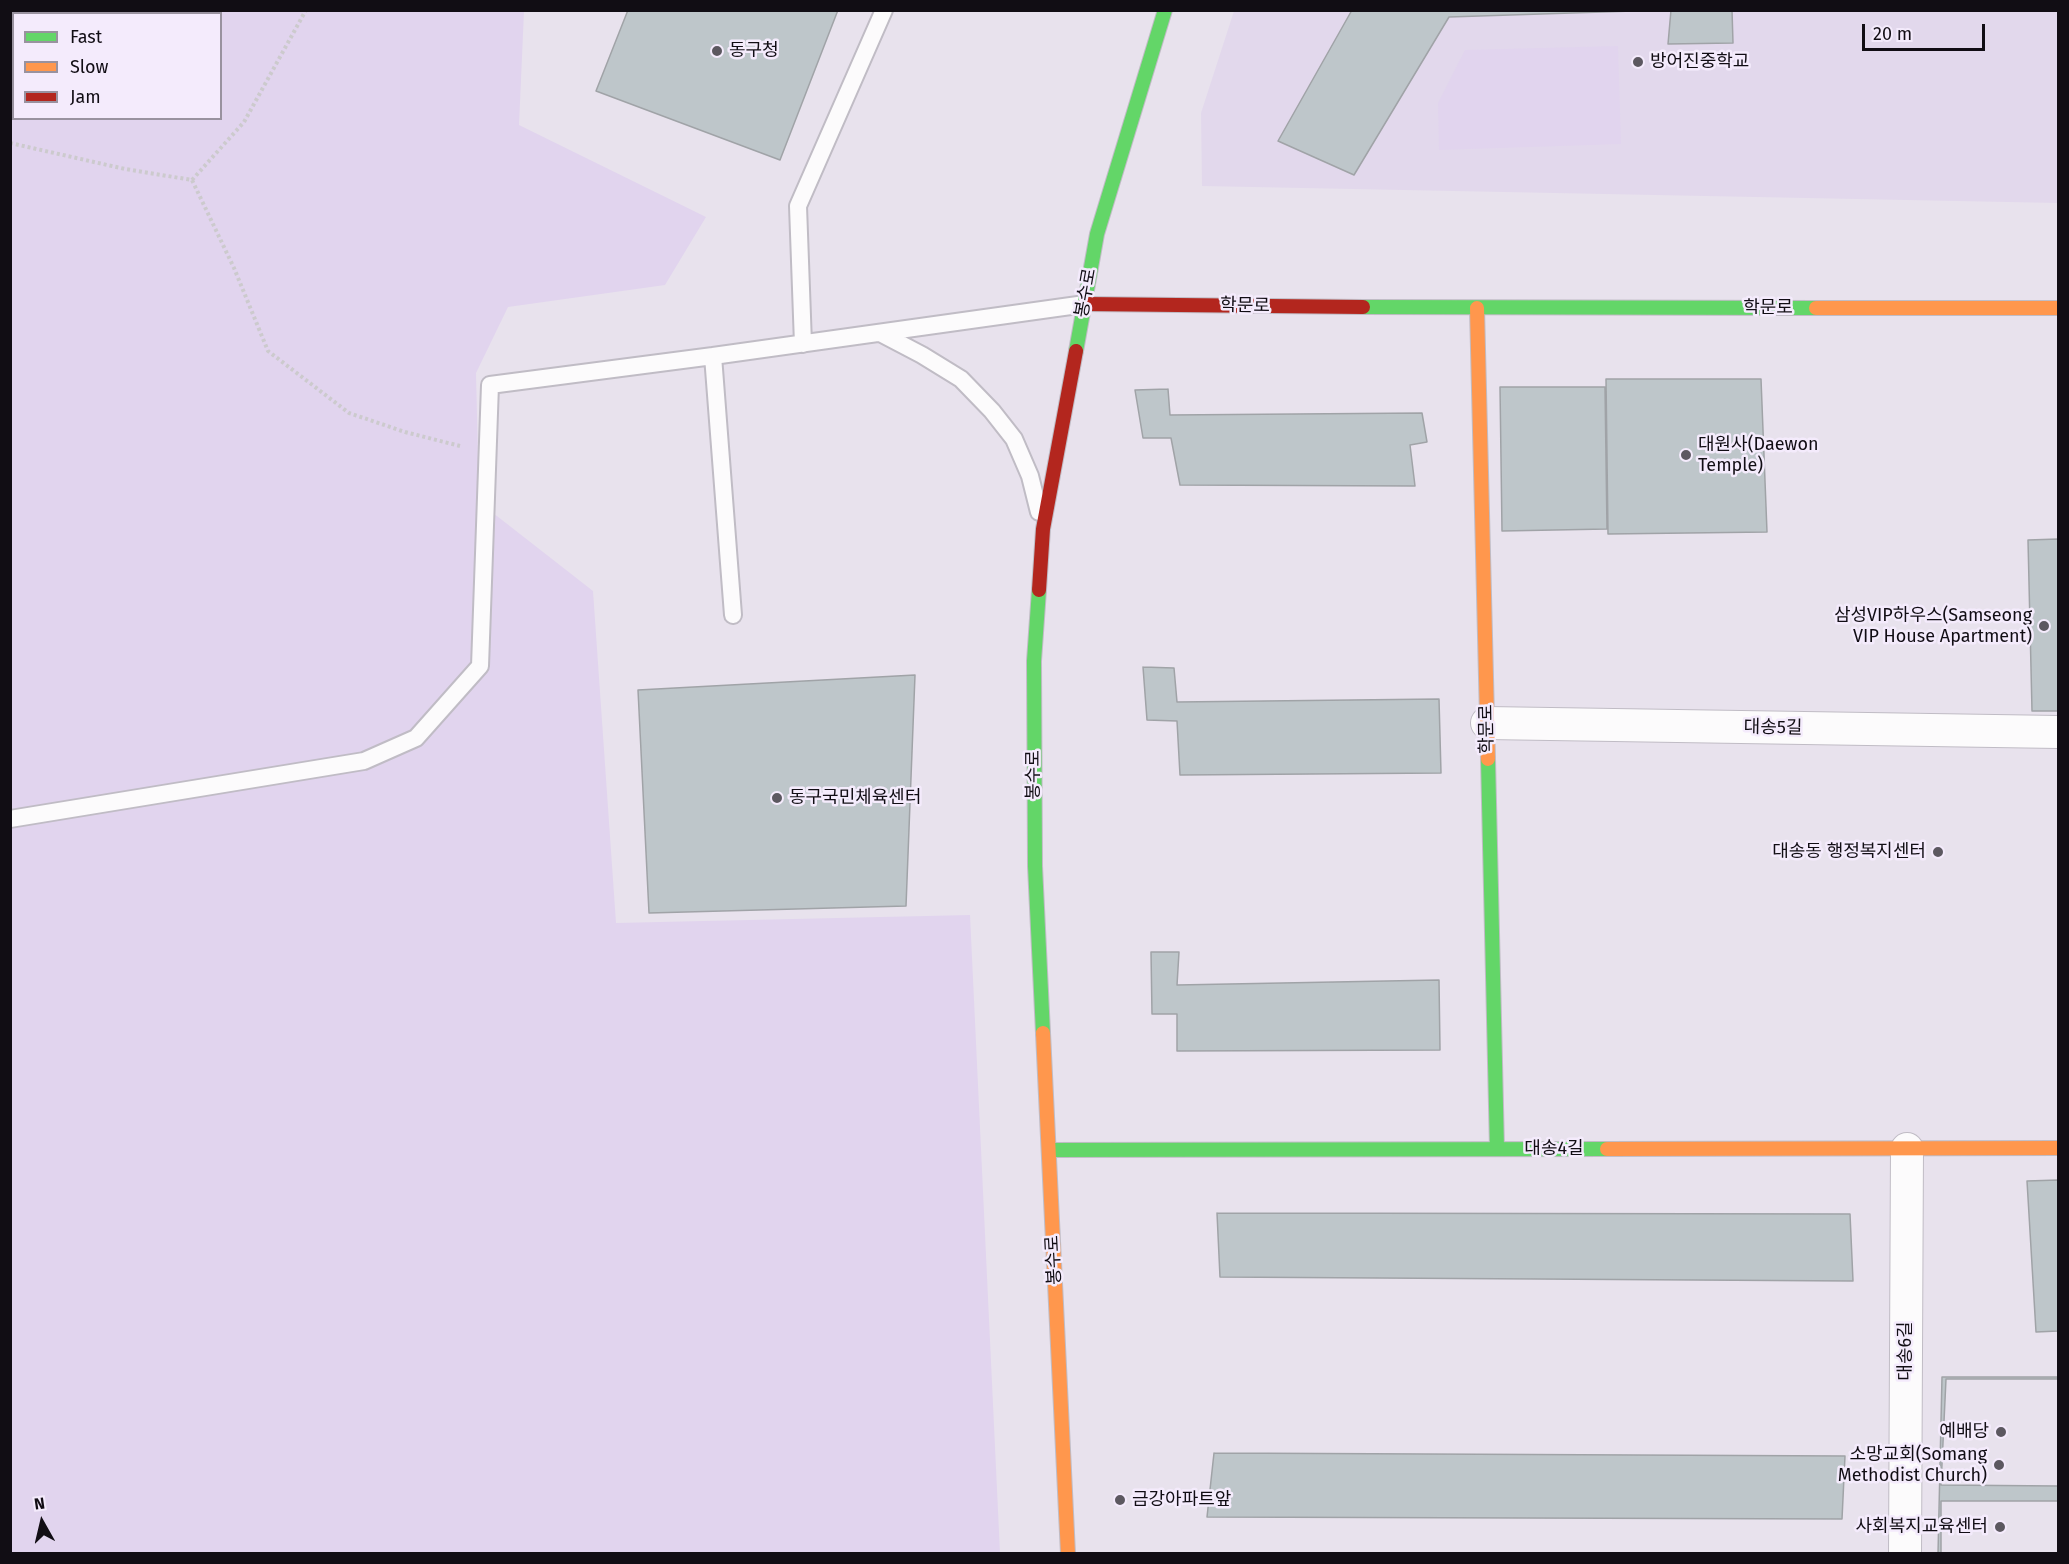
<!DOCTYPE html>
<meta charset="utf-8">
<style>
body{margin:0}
#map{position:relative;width:2069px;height:1564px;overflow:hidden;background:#e8e2ed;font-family:"Fira Sans",sans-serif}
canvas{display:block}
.frame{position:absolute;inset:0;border:12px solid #110d14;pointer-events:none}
.legend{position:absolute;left:12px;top:12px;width:210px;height:108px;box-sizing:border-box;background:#f4ebfc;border:2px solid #99929f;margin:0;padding:8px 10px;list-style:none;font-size:18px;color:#110d14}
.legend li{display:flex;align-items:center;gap:12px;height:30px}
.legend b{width:30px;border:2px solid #99929f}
.north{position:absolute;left:12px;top:1492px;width:60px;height:60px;-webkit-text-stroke:4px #f4ebfc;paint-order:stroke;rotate:352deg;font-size:16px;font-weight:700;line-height:24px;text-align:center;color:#110d14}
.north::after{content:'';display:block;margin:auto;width:21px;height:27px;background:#110d14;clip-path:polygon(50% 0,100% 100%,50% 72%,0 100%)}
.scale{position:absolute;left:1862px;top:24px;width:123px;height:27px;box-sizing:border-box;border:3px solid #110d14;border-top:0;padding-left:8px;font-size:18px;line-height:21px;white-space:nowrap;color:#110d14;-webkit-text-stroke:4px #f4ebfc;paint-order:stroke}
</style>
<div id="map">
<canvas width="2069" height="1564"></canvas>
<div class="frame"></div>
<ul class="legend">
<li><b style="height:8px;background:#63d668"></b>Fast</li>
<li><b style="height:8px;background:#ff974d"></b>Slow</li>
<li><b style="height:8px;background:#b3261e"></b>Jam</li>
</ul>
<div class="north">N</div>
<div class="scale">20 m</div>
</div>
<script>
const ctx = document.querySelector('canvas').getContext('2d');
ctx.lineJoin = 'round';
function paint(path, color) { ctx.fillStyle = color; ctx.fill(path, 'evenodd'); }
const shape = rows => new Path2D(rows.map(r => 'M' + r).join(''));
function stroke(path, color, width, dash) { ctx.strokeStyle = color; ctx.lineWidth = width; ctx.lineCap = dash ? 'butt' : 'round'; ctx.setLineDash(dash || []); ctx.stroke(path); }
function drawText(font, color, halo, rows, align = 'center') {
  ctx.font = font + ' "Fira Sans","Noto Sans KR",sans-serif'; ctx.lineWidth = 5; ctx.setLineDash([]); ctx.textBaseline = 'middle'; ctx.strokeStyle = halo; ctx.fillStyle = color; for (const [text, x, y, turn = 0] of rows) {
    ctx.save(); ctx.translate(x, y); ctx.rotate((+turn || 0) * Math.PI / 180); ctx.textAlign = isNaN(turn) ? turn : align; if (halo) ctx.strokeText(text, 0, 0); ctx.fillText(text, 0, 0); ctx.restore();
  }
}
paint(shape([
 [1234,11,2058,11,2058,203,1202,186,1201,113]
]), '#e2d8ec');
paint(shape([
 [11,11,524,11,519,125,706,217,665,285,508,307,476,373,479,502,593,591,616,923,970,915,1000,1553,11,1554],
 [14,14,220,14,220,118,14,118],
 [1618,46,1621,144,1439,150,1438,103,1465,50]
]), '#e1d4ee');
const building = shape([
 [628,10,838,10,780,160,596,91,628,10],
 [1352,10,1664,10,1449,17,1354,175,1278,141,1352,10],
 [1671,10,1732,10,1733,43,1668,44,1671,10],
 [1606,379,1761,379,1767,532,1608,534,1606,379],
 [1500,387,1605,387,1607,529,1502,531,1500,387],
 [1168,389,1170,415,1422,413,1427,442,1410,445,1415,486,1180,485,1171,438,1143,438,1135,390,1168,389],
 [2058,539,2058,711,2032,711,2028,540,2058,539],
 [1143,667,1174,668,1177,702,1439,699,1441,773,1180,775,1177,721,1147,720,1143,667],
 [915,675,906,906,649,913,638,690,915,675],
 [1151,952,1179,952,1177,985,1439,980,1440,1050,1177,1051,1177,1014,1152,1014,1151,952],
 [2058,1180,2058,1331,2036,1332,2027,1181,2058,1180],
 [1217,1213,1850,1214,1853,1281,1220,1277,1217,1213],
 [1942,1377,2058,1377,2058,1554,1938,1554,1942,1377],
 [1946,1379,2058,1379,2058,1486,1941,1485,1946,1379],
 [1214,1453,1845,1456,1842,1519,1207,1517,1214,1453],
 [1941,1501,2058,1501,2058,1554,1941,1554,1941,1501]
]);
paint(building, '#bec6ca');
stroke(building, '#a0a3a7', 1.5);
const lane = shape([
 [880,333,922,355,961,379,992,411,1014,439,1030,476,1039,512],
 [803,344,798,206,884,10],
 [733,615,713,356,1085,304],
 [10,819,364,761,416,738,480,666,490,385,713,356]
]);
const street = shape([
 [1487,723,2058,732],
 [1905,1554,1907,1149]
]);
const fast = shape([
 [1363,307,1816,308],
 [1076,351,1097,234,1165,10],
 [1039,590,1034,661,1035,866,1043,1033],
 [1488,759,1497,1149],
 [1049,1150,1607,1149]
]);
const slow = shape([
 [1477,308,1488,759],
 [1816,308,2058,308],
 [1043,1033,1068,1554],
 [1607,1149,2058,1148]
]);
const jam = shape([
 [1085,304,1363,307],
 [1039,590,1043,529,1076,351]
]);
stroke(lane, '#c0bcc5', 20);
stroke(street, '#c0bcc5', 34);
stroke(fast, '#c0bcc5', 16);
stroke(slow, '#c0bcc5', 16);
stroke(jam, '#c0bcc5', 16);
stroke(shape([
 [10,143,125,169,192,180,234,268,268,351,349,413,405,432,460,446],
 [192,180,244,122,306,10]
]), '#cccacd', 4, [3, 3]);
stroke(lane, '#fcfbfc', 16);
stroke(street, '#fcfbfc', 32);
stroke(fast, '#63d668', 14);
stroke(slow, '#ff974d', 14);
stroke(jam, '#b3261e', 14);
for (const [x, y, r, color] of [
 [717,51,6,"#5c5860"],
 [1638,62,6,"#5c5860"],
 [1686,455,6,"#5c5860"],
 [2044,626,6,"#5c5860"],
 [777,798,6,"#5c5860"],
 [1938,852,6,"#5c5860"],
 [2001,1432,6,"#5c5860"],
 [1999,1465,6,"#5c5860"],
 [1120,1500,6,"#5c5860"],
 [2000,1527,6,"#5c5860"]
]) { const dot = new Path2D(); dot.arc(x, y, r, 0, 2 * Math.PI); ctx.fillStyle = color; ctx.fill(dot); stroke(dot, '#f4ebfc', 2); }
drawText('18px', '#110d14', '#f4ebfc', [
 ["동구청",729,51],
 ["방어진중학교",1650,62],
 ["대원사(Daewon",1698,445],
 ["Temple)",1698,466],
 ["삼성VIP하우스(Samseong",2032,616,"right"],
 ["VIP House Apartment)",2032,637,"right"],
 ["동구국민체육센터",789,798],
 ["대송동 행정복지센터",1926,852,"right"],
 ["예배당",1989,1432,"right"],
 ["소망교회(Somang",1987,1455,"right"],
 ["Methodist Church)",1987,1476,"right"],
 ["금강아파트앞",1132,1500],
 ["사회복지교육센터",1988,1527,"right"]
], 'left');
drawText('18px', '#110d14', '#f4ebfc', [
 ["봉수로",1086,293,-80],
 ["학문로",1245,306,1],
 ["학문로",1768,308],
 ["대송5길",1773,728,1],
 ["학문로",1487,729,-91],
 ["봉수로",1034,775,-90],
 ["대송4길",1554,1149],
 ["봉수로",1054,1260,-93],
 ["대송6길",1906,1351,-90]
]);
</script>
